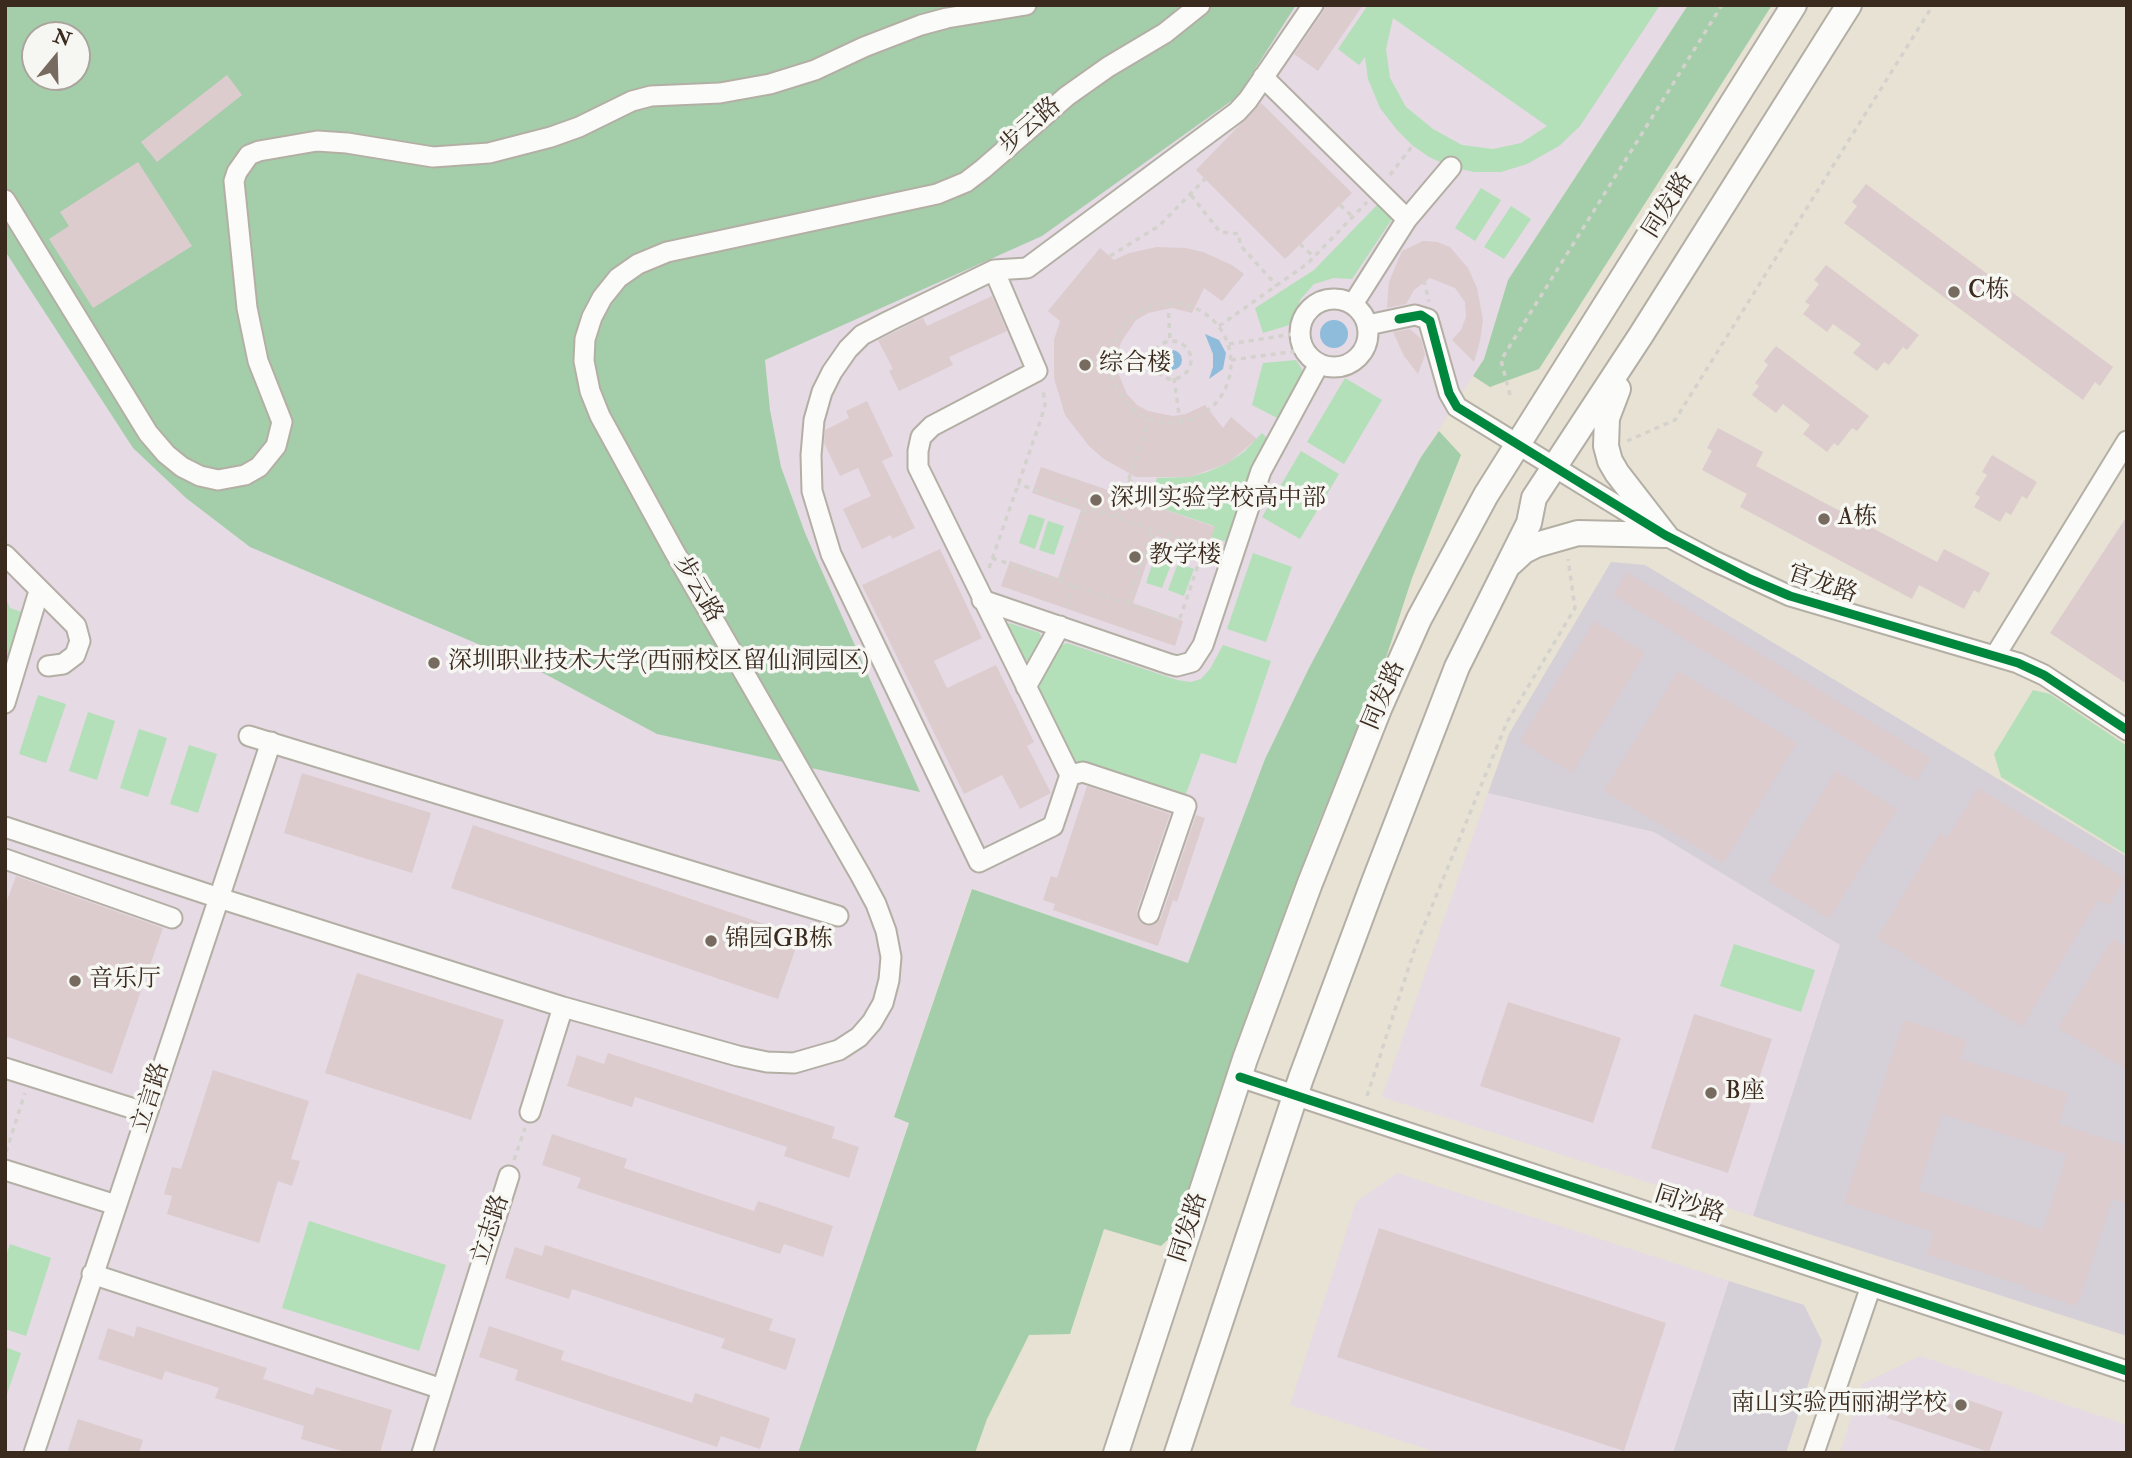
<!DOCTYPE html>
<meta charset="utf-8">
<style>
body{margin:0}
#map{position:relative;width:2132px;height:1458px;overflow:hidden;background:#e7e2d4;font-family:"IM FELL Double Pica",serif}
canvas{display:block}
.frame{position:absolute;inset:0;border:7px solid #3b2a1e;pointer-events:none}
.north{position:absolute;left:21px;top:21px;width:70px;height:70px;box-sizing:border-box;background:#f6f6f2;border:2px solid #aba49d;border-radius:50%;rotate:19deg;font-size:19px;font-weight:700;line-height:28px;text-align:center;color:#3b2a1e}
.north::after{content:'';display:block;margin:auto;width:24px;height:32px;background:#776a5e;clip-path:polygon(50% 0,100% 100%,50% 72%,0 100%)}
</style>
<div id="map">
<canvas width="2132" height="1458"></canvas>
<div class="frame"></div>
<div class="north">N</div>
</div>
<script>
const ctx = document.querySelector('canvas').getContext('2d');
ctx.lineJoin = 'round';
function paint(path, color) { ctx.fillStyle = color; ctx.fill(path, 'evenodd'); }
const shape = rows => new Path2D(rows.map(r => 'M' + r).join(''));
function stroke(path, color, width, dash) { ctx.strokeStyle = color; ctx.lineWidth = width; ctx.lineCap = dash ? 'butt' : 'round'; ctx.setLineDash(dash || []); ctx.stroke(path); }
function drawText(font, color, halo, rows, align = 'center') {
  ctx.font = font + ' "IM FELL Double Pica","Noto Serif SC",serif'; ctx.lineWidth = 7; ctx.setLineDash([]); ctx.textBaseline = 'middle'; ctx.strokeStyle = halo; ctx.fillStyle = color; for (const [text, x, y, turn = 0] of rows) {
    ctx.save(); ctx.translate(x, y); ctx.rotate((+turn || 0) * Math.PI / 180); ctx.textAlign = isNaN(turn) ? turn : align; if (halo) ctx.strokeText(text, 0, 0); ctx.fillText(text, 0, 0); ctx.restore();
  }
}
paint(shape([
 [5,5,1688,5,1508,280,1484,359,1421,457,1308,670,1265,759,1188,963,971,889,894,1117,909,1122,798,1453,5,1453],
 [35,35,77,35,77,77,35,77],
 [1488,793,1654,832,1840,945,1753,1216,1382,1097],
 [1397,1173,1729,1281,1673,1453,1439,1453,1290,1405,1356,1202],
 [1920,1356,2127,1425,2127,1453,1840,1453,1862,1384]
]), '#e6dae4');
paint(shape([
 [1611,562,1645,565,2127,857,2127,1336,1753,1216,1840,945,1654,832,1488,793,1509,734],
 [1729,1281,1804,1305,1822,1341,1786,1453,1673,1453]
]), '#d5cfd7');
paint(shape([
 [1368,5,1660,5,1580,126,1559,146,1527,164,1501,172,1474,172,1451,167,1429,157,1412,145,1397,130,1380,108,1368,79,1365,57,1359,65,1338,49],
 [1393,18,1547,126,1521,143,1493,149,1462,145,1433,129,1406,107,1390,78,1386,49],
 [1481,188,1501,200,1475,241,1455,228],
 [1380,202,1394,216,1352,279,1334,278,1314,284,1300,300,1293,324,1263,333,1255,308,1314,270],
 [1511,206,1531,219,1504,259,1484,247],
 [1296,360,1305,374,1281,420,1252,405,1263,363],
 [1345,378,1382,400,1344,464,1307,442],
 [1262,433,1268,439,1252,470,1227,542,1211,537,1214,526,1149,504,1157,478,1190,477,1207,472,1228,463,1245,451],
 [1301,451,1339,474,1300,539,1262,517],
 [1029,514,1045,519,1035,549,1019,543],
 [1048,521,1064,526,1054,555,1039,550],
 [1253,553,1292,567,1266,642,1227,629],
 [1155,556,1172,562,1162,588,1146,583],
 [1178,563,1194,569,1184,596,1168,590],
 [5,596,10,608,34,616,5,687],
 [1009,623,1040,633,1041,639,1028,660,1023,661,1007,626],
 [1067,643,1177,680,1191,682,1201,679,1210,669,1223,645,1271,661,1236,764,1201,753,1184,799,1074,762,1040,694,1040,679,1058,647],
 [2033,690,2050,694,2127,746,2127,855,2001,777,1994,754],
 [38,695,66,704,46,763,19,754],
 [88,712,115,721,97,780,69,771],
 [139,729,167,738,148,797,120,788],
 [189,745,217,754,198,813,170,804],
 [1734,944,1815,970,1801,1012,1720,986],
 [309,1221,446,1265,419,1351,282,1308],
 [10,1244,51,1258,26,1336,5,1329,5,1259],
 [5,1347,21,1353,5,1400]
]), '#b3e0b8');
paint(shape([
 [5,5,1296,5,1237,97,1042,236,765,360,770,410,781,467,805,533,920,792,657,734,532,667,250,547,186,498,133,448,5,251],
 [35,35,77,35,77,77,35,77],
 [1688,5,1772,5,1539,369,1490,387,1473,376,1484,359,1508,280],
 [1439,431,1461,455,1412,578,1383,667,1315,832,1262,973,1174,1234,1161,1246,1104,1229,1070,1334,1029,1335,987,1419,975,1453,798,1453,909,1123,894,1117,972,889,1188,963,1265,759,1308,670,1421,457]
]), '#a4ceaa');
paint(shape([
 '1320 334a14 14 0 1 1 28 0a14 14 0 1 1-28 0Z',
 [1205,334,1219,340,1226,353,1223,369,1209,379,1213,367,1213,354],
 '1162 360a10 10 0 1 1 20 0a10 10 0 1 1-20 0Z'
]), '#90bcdc');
paint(shape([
 [1325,5,1363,5,1318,71,1294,54,1323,12],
 [227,75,242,95,157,162,141,142],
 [1261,103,1352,193,1285,259,1196,170],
 [138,162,192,246,93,308,49,239,69,226,60,212],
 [1866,184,2113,367,2100,386,2095,382,2083,400,1844,223,1857,206,1852,202],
 [1423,241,1437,242,1450,247,1468,268,1477,288,1483,320,1480,341,1474,362,1452,340,1461,330,1466,317,1465,302,1455,288,1430,278,1414,290,1406,304,1387,308,1389,282,1402,251],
 [1157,247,1186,248,1203,252,1232,265,1244,274,1222,301,1204,288,1192,313,1172,308,1148,313,1136,320,1121,342,1117,357,1117,371,1127,394,1137,405,1148,411,1173,416,1186,414,1205,405,1223,428,1231,417,1257,439,1228,463,1190,477,1136,477,1104,459,1089,446,1065,415,1054,378,1054,340,1060,321,1048,311,1100,248,1114,260,1129,253],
 [1826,265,1919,335,1907,350,1903,347,1889,365,1884,362,1877,371,1853,353,1861,344,1833,324,1827,332,1803,314,1810,305,1805,302,1819,284,1814,280],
 [992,296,1007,331,949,357,953,365,899,391,889,371,893,369,878,340,923,318,927,326],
 [1410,329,1421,339,1425,355,1418,374,1404,356,1393,332],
 [1776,346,1869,416,1857,431,1852,428,1838,446,1834,443,1827,452,1803,434,1810,425,1783,404,1776,413,1752,395,1759,386,1755,383,1768,365,1764,361],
 [867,401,893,456,882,461,915,528,892,539,891,535,862,549,843,509,871,496,858,468,840,476,824,443,825,430,849,418,846,411],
 [1718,428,1763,452,1756,466,1821,501,1937,562,1944,549,1990,573,1979,593,1974,590,1964,609,1919,585,1912,599,1740,507,1747,494,1702,470,1712,451,1707,448],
 [1992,455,2037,482,2027,499,2022,496,2011,515,2006,512,2000,522,1974,507,1980,497,1975,494,1987,475,1982,472],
 [1041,467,1215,527,1206,553,1156,536,1133,603,1183,621,1175,646,1001,586,1010,561,1058,578,1081,510,1032,493],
 [2127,516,2127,684,2050,633],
 [940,549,982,638,934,661,947,688,996,665,1034,742,1027,746,1051,793,1020,809,1002,775,964,794,862,585],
 [1627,572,1930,758,1916,781,1613,595],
 [1594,621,1645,653,1572,773,1520,741],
 [1678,671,1797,743,1723,863,1604,791],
 [1836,771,1897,809,1829,919,1768,881],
 [302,773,431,813,412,873,284,833],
 [1087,786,1170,814,1137,910,1139,921,1146,926,1156,924,1161,918,1196,815,1205,818,1177,902,1173,900,1158,946,1053,910,1055,904,1043,900,1051,876,1057,878],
 [1978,788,2125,878,2108,906,2098,900,2022,1027,1877,938,1940,833,1947,838],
 [473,825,800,936,778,999,451,888],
 [16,876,163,928,112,1074,5,1036,5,906],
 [2112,939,2127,947,2127,1070,2058,1028],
 [357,973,504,1020,471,1120,325,1073],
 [1508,1002,1621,1038,1593,1123,1480,1086],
 [1694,1014,1772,1039,1728,1173,1651,1148],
 [1904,1020,1967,1040,1960,1059,2068,1093,2059,1124,2127,1146,2127,1204,2112,1199,2077,1306,2024,1289,2025,1286,1927,1255,1934,1232,1844,1203],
 [1942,1114,2067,1155,2043,1230,1918,1190],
 [608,1053,835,1127,832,1138,859,1147,849,1178,784,1156,787,1147,635,1097,632,1107,567,1086,577,1055,604,1064],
 [213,1070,309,1101,291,1159,300,1161,292,1186,278,1181,259,1243,167,1214,172,1196,164,1194,172,1167,181,1169],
 [552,1134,627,1159,624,1168,754,1211,758,1201,833,1226,823,1257,784,1244,780,1254,577,1188,581,1178,542,1165],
 [1379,1228,1666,1323,1624,1451,1337,1357],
 [545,1245,773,1319,769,1330,796,1339,786,1370,721,1348,725,1339,572,1289,569,1299,505,1278,515,1247,542,1256],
 [137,1326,267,1368,263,1379,313,1395,316,1387,392,1410,380,1453,349,1453,301,1439,304,1426,215,1398,219,1388,165,1371,162,1380,98,1359,108,1328,134,1337],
 [489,1326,564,1351,561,1360,692,1403,695,1393,770,1418,760,1449,721,1436,717,1447,515,1380,518,1370,479,1357],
 [1898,1386,1962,1408,1965,1399,2003,1412,1989,1452,1887,1418],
 [78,1419,143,1440,139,1453,77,1453,68,1450]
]), '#ddccce');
const minor = shape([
 [1263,77,1407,219,1353,304],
 [5,200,148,433,166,454,182,467,200,476,218,480,245,475,259,467,276,446,282,422,258,361,247,308,234,181,237,172,249,155,259,151,317,141,347,143,433,157,489,153,551,137,579,127,632,101,651,96,720,93,770,84,815,70,864,47,921,25,947,18,1026,5],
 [1407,219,1451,167],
 [994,270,1037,371,932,426,921,437,918,451,918,467,1070,775,1053,826,979,862,831,554,812,491,811,455,814,420,822,392,832,372,848,349,862,335,889,321,994,270],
 [994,270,1027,268,1237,112,1248,100,1313,5],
 '1300 333a34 34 0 1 1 68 0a34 34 0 1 1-68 0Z',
 [1368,325,1415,315,1428,319,1449,393,1457,407,1665,535,1710,559,1790,596,2018,663,2044,675,2127,730],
 [5,555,76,626,80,641,75,655,63,664,48,666],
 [982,600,1169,664,1177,666,1192,662,1203,645,1261,471,1319,364],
 [1995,656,2127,441],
 [1026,687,1060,626],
 [5,703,39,591],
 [249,736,838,916],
 [1070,775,1083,772,1186,806,1149,914],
 [5,827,219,898,563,1007,738,1056,767,1062,794,1063,839,1050,859,1037,872,1022,883,1003,889,980,891,957,886,931,876,904,861,876,674,551,600,416,590,391,584,361,585,339,592,317,602,298,618,278,638,264,667,252,937,194,966,182,983,169,1067,96,1108,67,1165,33,1200,5],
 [5,859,172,918],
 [5,1068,147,1113],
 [1240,1077,2127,1371],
 [530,1112,563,1007],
 [5,1170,116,1205],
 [92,1274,442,1389],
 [34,1453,271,742],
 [422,1453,509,1176],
 [1814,1453,1871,1286]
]);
const major = shape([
 [1618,389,1607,418,1606,446,1610,461,1617,473,1665,535],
 [1511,563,1524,551,1536,545,1578,533,1665,535],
 [1116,1453,1245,1059,1310,883,1379,709,1419,619,1486,495,1794,5],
 [1177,1453,1301,1078,1374,882,1457,667,1529,523,1534,498,1641,335,1849,5]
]);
stroke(minor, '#b4afa5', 23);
stroke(major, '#b4afa5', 28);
stroke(shape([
 [1390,175,1413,145],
 [1191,195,1220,232,1239,234,1240,245,1277,286],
 [1340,205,1353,217],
 [1300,244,1314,257],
 [1110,256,1159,226,1205,179],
 [1424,280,1429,302],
 '1111 363a60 60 0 1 1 120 0a60 60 0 1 1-120 0Z',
 [1168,303,1170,341],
 [1219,326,1307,264,1367,202],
 '1153 360a19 19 0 1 1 38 0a19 19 0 1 1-38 0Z',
 [1229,344,1300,333],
 [1231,360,1304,350],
 [1174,378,1180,422],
 [1510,395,1501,360,1722,5],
 [1627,441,1675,420,1933,5],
 [1128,480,1138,484],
 [1116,517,1149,419],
 [992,558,1179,621,1192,583,1204,547,1018,484],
 [989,568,1041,419,1045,405,1043,389],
 [1060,581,1085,507],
 [1128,604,1153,530],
 [1066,608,1074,586],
 [1367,1096,1415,948,1507,722,1575,608,1568,559],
 [6,1152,25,1093],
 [514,1160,525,1128]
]), '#d4d2cd', 3.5, [5, 5]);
stroke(minor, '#fbfbf9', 19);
stroke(major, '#fbfbf9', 24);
stroke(shape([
 [1399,319,1421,315,1430,321,1449,393,1457,407,1665,535,1750,579,1790,596,2018,663,2044,675,2127,730],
 [1240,1077,2127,1371]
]), '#00873e', 9);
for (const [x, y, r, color] of [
 [1954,292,7,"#776a5e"],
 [1085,365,7,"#776a5e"],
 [1096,500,7,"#776a5e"],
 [1824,519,7,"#776a5e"],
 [1135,557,7,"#776a5e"],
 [434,663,7,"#776a5e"],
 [711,941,7,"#776a5e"],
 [75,981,7,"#776a5e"],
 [1711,1093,7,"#776a5e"],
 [1961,1405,7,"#776a5e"]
]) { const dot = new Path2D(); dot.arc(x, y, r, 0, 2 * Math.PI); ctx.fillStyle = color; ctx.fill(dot); stroke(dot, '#f6f6f2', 2.5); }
drawText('24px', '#3b2a1e', '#f6f6f2', [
 ["步云路",1031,127,-41],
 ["同发路",1669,206,-58],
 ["官龙路",1822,585,19],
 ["步云路",697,590,60],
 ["同发路",1385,696,-67],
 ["立言路",152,1098,-72],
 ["同沙路",1689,1206,18],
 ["同发路",1190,1228,-72],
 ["立志路",492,1230,-72]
]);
drawText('24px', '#3b2a1e', '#f6f6f2', [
 ["C栋",1968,292],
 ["综合楼",1099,365],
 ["深圳实验学校高中部",1110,500],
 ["A栋",1838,519],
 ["教学楼",1149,557],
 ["深圳职业技术大学(西丽校区留仙洞园区)",448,663],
 ["锦园GB栋",725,941],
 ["音乐厅",89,981],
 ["B座",1725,1093],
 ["南山实验西丽湖学校",1947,1405,"right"]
], 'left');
</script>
